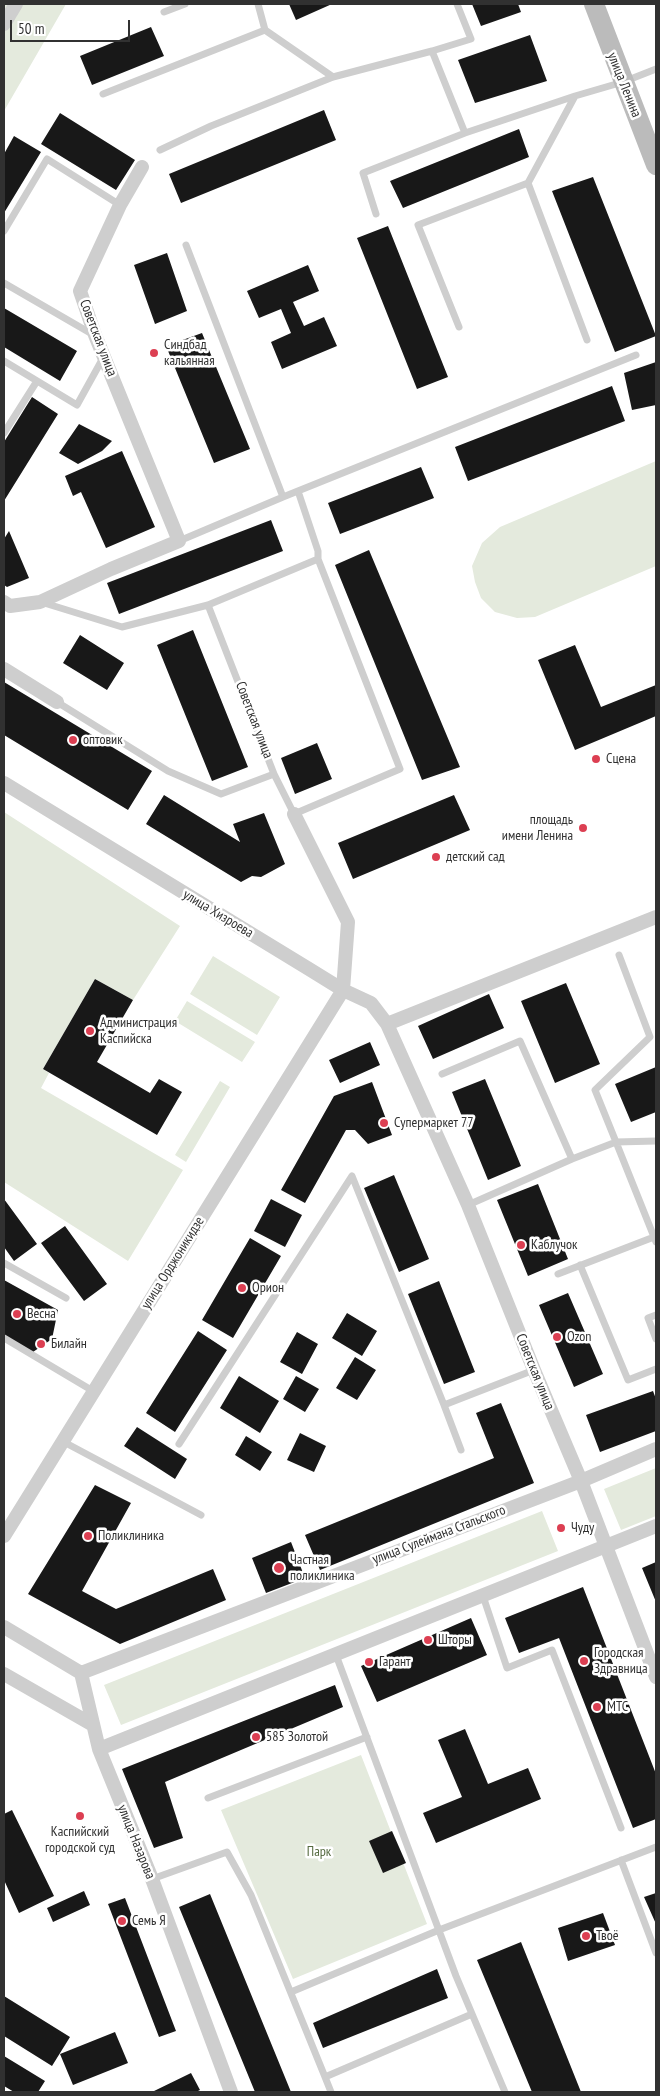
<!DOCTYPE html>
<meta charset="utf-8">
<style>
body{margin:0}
#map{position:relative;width:660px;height:2096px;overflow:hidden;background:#fff;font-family:"PT Sans Narrow",sans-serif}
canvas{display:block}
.frame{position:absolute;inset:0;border:5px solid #313131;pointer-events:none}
.scale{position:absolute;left:10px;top:20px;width:120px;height:22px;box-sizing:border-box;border:2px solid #313131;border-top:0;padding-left:6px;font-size:15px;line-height:18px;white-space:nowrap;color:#313131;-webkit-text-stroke:4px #fff;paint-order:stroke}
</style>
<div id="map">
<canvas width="660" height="2096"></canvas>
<div class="frame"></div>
<div class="scale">50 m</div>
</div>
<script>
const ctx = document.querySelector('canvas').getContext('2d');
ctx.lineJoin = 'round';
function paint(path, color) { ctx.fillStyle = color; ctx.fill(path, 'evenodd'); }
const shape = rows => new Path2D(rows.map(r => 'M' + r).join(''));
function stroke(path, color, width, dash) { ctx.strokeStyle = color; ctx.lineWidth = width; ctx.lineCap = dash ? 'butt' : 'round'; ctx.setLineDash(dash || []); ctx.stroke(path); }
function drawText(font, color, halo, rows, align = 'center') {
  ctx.font = font + ' "PT Sans Narrow",sans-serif'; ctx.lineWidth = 5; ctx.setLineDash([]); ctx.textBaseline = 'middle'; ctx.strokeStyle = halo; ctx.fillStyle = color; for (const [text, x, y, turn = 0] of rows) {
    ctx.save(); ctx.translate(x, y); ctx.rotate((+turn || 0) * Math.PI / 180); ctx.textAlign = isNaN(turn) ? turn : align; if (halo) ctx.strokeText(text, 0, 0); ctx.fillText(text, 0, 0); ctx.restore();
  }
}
paint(shape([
 [4,4,66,4,4,111],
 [656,461,656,566,535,617,517,618,495,612,481,598,475,582,472,566,482,543,500,527],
 [4,812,180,926,133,1000,95,979,43,1069,49,1073,41,1088,183,1170,128,1261,4,1182],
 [213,956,280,997,257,1035,190,994],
 [187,1001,255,1042,242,1062,175,1021],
 [220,1081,230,1087,186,1162,175,1155],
 [656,1468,656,1516,621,1530,604,1489],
 [542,1511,558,1551,121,1725,104,1685],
 [361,1755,427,1924,293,1979,221,1810]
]), '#e4eadd');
paint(shape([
 [289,4,332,4,296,20],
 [472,4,518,4,521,12,481,26],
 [151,27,164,56,92,85,80,56],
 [530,35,547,81,475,103,458,60],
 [324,110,336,140,181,203,169,174],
 [60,113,135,160,116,190,41,144],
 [519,129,529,157,403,208,390,181],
 [14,136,41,152,4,213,4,154],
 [593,177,656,336,615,352,552,191],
 [388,226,448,377,417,389,357,238],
 [167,253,187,311,155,324,134,265],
 [308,265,319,291,293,302,304,326,324,317,337,346,282,369,271,342,291,333,281,309,259,318,247,291],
 [4,308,77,351,60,381,4,347],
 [202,333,250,449,214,463,166,346],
 [656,362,656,405,632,410,624,373],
 [612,386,625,421,468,481,455,447],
 [32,397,58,414,4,501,4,442],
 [79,424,112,441,102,451,78,464,59,453],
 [122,451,155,527,106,548,81,492,73,496,65,476],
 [421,467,434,498,340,534,328,503],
 [271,520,283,551,119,614,107,583],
 [9,531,29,578,7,587,4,585,4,539],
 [369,550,460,767,422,780,335,565],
 [193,630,248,767,212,781,157,645],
 [80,635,124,663,107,690,63,663],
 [575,645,601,707,656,685,656,716,575,750,538,660],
 [4,682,152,771,128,810,4,735],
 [317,743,332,779,295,794,281,758],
 [164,795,240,842,233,824,264,813,285,864,261,877,252,876,241,882,146,824],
 [454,795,470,830,353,879,338,843],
 [95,979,133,1000,97,1062,150,1093,159,1079,182,1092,157,1135,43,1069],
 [566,983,600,1064,555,1083,521,1001],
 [489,994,504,1028,433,1059,418,1026],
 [370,1042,380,1065,340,1083,329,1060],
 [656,1067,656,1112,631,1122,615,1084],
 [485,1079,521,1166,488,1180,452,1092],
 [372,1082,392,1135,368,1144,355,1130,346,1130,305,1203,281,1190,334,1096],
 [394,1175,429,1259,399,1272,364,1188],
 [538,1184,568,1259,528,1276,497,1200],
 [4,1199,37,1244,14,1261,4,1247],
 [271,1199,302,1215,285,1247,254,1231],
 [65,1226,107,1284,84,1301,41,1243],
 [250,1238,281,1256,233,1338,202,1320],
 [4,1280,58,1310,52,1339,33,1352,4,1335],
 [439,1281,475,1372,444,1384,408,1294],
 [568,1293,603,1374,574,1387,539,1305],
 [347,1313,377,1331,362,1356,332,1338],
 [198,1331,227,1350,175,1432,146,1413],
 [297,1332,318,1344,302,1374,280,1362],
 [355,1357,376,1370,357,1400,336,1388],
 [239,1376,279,1401,260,1433,220,1408],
 [296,1376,319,1389,305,1412,283,1399],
 [653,1391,656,1399,656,1431,600,1452,586,1415],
 [501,1403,534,1483,320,1570,305,1535,494,1458,476,1413],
 [137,1427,187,1459,175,1479,124,1446],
 [300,1433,326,1446,314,1472,287,1460],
 [246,1436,272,1452,260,1471,235,1455],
 [95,1485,131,1503,82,1591,116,1609,213,1569,226,1600,120,1644,28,1594],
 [291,1542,305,1578,266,1593,252,1558],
 [656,1562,656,1602,642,1568],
 [583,1587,656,1774,656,1819,633,1828,559,1638,519,1653,505,1618],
 [471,1618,487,1655,377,1702,361,1666],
 [335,1685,343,1707,165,1782,183,1838,154,1848,122,1769],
 [465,1729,488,1784,528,1768,541,1799,436,1843,423,1813,462,1797,438,1740],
 [12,1810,54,1896,19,1913,4,1880,4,1814],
 [392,1831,406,1863,383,1873,369,1841],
 [84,1891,90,1905,53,1922,47,1908],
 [656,1893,656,1924,644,1897],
 [210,1894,291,2092,255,2092,179,1907],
 [125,1898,176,2031,159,2037,108,1904],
 [603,1913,615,1945,568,1961,558,1928],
 [521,1942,581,2092,532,2092,477,1960],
 [437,1969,448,1998,323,2048,313,2023],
 [4,1996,70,2037,52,2066,4,2036],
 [115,2032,128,2063,73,2085,60,2054],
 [4,2056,45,2081,38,2092,14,2092,4,2086],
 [191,2073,200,2090,196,2092,152,2092]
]), '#181818');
stroke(shape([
 [258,4,265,30,333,77],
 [164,12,185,4],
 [432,51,471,39,457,4],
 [103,94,265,30],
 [160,150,211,126,333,77,432,51,465,133,575,96],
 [528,183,587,340],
 [376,214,363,173,465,133],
 [4,231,47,159,120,205],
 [4,283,92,334],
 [459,327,418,225,528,183,575,96,623,82,656,69],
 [4,361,77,405,103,358],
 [4,433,37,381],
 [283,497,636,355],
 [179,541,283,497,186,245],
 [41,602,122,627,208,605,318,559],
 [208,605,274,774,294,814,400,769,318,559,318,551,298,491],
 [57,702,168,771,221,794,274,774],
 [619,955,650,1037,595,1090,616,1142,656,1141],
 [442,1074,520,1041,572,1159],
 [468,1205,572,1159,616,1142,656,1242],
 [4,1263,66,1298],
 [580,1265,628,1380,656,1369],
 [558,1274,654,1237],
 [656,1315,648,1318,656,1339],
 [4,1338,93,1391],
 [444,1405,461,1450],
 [62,1441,201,1515],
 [179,1444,352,1176,444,1405,534,1370],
 [483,1596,507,1668,552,1650,621,1828],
 [336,1655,456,1976,505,2092],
 [208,1798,367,1737],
 [621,1860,656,1953],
 [152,1879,227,1852,251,1895,325,2077],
 [291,1992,439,1930,656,1847],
 [331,2092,325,2077,472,2014]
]), '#cecece', 7);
stroke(shape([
 [4,24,16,4],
 [4,602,10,606,40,602,111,569,179,541,95,335,80,291,120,205,142,167],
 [4,669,57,702],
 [4,783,309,969,343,990,371,1003,387,1024,468,1205,534,1370,581,1481,656,1677],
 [387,1024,656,917],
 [4,1536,343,990,348,922,294,814],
 [4,1627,81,1673,99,1749,152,1879,231,2092],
 [81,1673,581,1481,656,1449],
 [4,1674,93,1725],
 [99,1749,656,1526]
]), '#cecece', 14);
stroke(shape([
 [594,4,656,165]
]), '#bbb', 20);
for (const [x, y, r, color] of [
 [154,353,5,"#dc3f52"],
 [73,740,5,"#dc3f52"],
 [596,759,5,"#dc3f52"],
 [583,828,5,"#dc3f52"],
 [436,857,5,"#dc3f52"],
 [90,1031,5,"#dc3f52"],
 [384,1123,5,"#dc3f52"],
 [521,1245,5,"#dc3f52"],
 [242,1288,5,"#dc3f52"],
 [17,1314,5,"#dc3f52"],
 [557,1337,5,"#dc3f52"],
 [41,1344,5,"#dc3f52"],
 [561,1528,5,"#dc3f52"],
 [88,1536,5,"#dc3f52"],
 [279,1568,6,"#dc3f52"],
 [428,1640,5,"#dc3f52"],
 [584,1661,5,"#dc3f52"],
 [369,1662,5,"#dc3f52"],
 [597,1707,5,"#dc3f52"],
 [256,1737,5,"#dc3f52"],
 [80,1816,5,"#dc3f52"],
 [122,1921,5,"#dc3f52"],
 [586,1936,5,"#dc3f52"]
]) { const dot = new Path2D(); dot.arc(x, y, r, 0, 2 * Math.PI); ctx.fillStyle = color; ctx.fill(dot); stroke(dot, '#fff', 2); }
drawText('14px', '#313131', '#fff', [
 ["улица Ленина",624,85,68],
 ["Советская улица",98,338,69],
 ["Советская улица",254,720,69],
 ["улица Хизроева",218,914,31],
 ["улица Орджоникидзе",173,1263,-58],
 ["Советская улица",535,1372,68],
 ["улица Сулеймана Стальского",439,1535,-21],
 ["улица Назарова",136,1842,68]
]);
drawText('14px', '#313131', '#fff', [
 ["Синдбад",164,345],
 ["кальянная",164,361],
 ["оптовик",83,740],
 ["Сцена",606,759],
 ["площадь",573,820,"right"],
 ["имени Ленина",573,836,"right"],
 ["детский сад",446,857],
 ["Администрация",100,1023],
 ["Каспийска",100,1039],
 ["Супермаркет 77",394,1123],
 ["Каблучок",531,1245],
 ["Орион",252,1288],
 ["Весна",27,1314],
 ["Ozon",567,1337],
 ["Билайн",51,1344],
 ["Чуду",571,1528],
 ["Поликлиника",98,1536],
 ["Частная",290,1560],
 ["поликлиника",290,1576],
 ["Шторы",438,1640],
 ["Городская",594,1653],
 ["Здравница",594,1669],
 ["Гарант",379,1662],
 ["МТС",607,1707],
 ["585 Золотой",266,1737],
 ["Каспийский",80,1832,"center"],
 ["городской суд",80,1848,"center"],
 ["Семь Я",132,1921],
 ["Твоё",596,1936]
], 'left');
drawText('14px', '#566b40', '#fff', [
 ["Парк",319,1852]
]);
</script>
